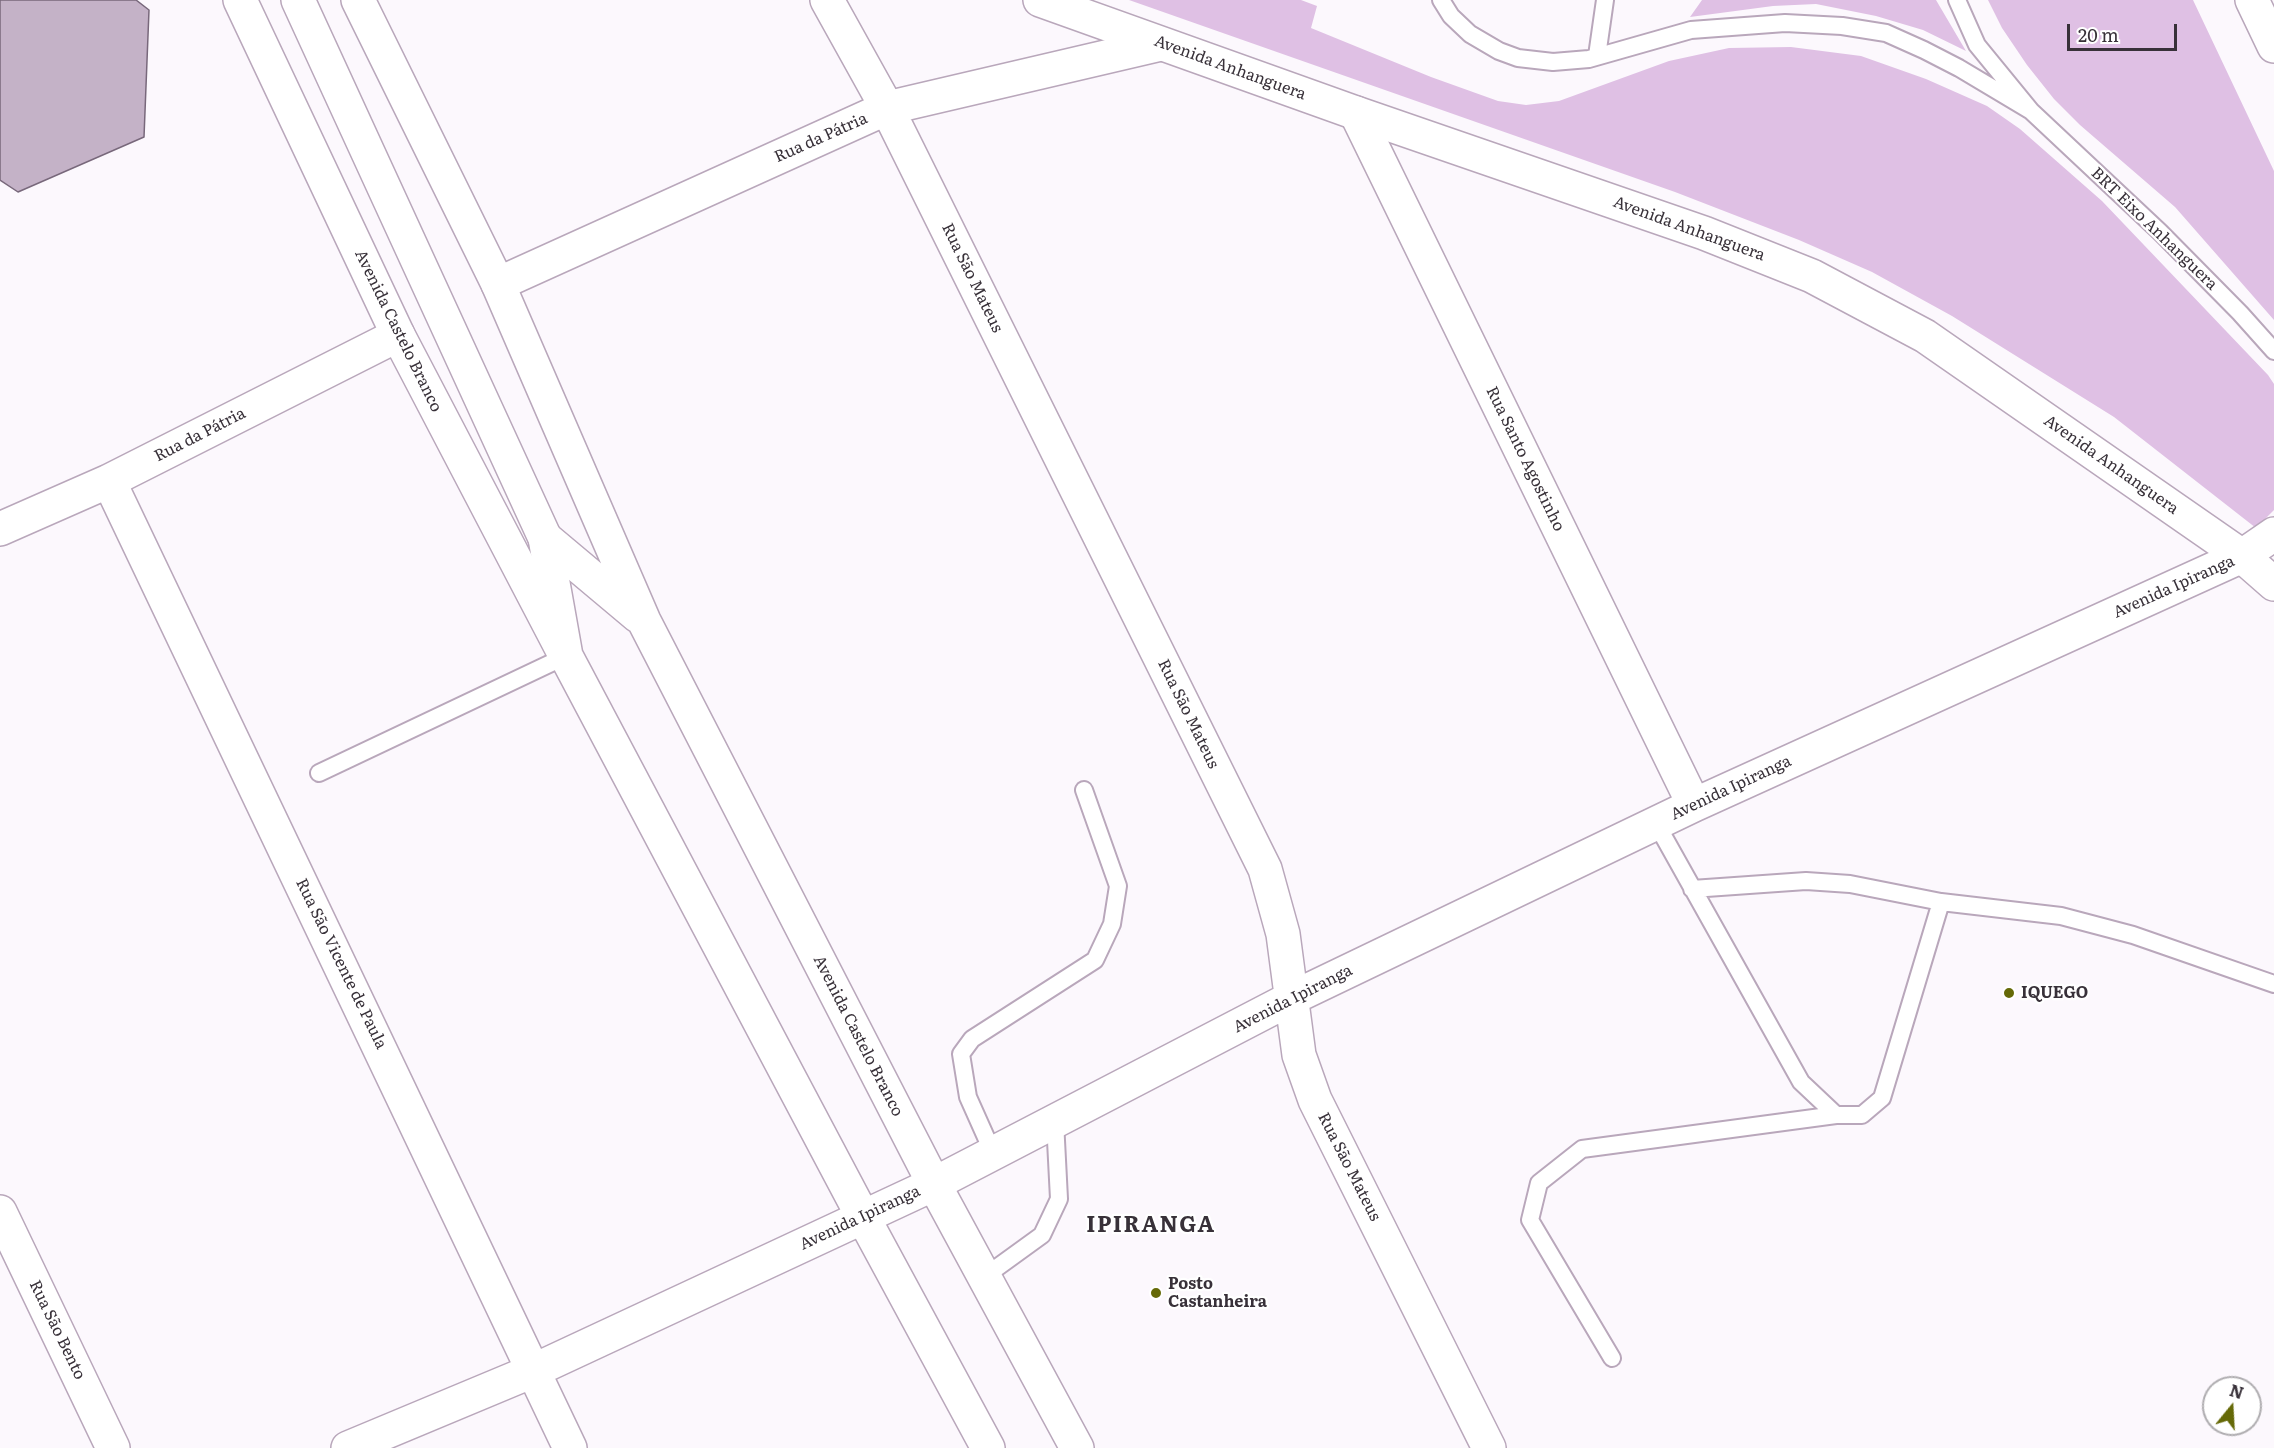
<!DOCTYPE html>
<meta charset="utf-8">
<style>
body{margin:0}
#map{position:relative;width:2274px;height:1448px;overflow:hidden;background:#fcf8fd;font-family:Literata,serif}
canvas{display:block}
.north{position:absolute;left:2202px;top:1376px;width:60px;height:60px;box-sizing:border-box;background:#fff;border:2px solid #afadb0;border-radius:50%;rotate:18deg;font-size:16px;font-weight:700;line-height:24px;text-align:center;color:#383139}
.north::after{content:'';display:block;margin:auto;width:21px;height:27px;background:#656907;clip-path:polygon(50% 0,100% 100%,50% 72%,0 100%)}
.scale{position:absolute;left:2067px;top:24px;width:110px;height:27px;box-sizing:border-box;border:3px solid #383139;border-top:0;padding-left:8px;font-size:18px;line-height:21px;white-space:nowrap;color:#383139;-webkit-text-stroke:4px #fff;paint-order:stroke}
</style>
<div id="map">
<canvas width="2274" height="1448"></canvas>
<div class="north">N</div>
<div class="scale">20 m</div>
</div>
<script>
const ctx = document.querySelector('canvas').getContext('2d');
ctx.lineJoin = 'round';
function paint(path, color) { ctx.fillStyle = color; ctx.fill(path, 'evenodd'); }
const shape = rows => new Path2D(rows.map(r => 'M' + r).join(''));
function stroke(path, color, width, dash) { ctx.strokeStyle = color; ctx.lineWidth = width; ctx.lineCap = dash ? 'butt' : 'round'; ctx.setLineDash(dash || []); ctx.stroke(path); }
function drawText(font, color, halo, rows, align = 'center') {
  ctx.font = font + ' Literata,serif'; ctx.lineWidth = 4.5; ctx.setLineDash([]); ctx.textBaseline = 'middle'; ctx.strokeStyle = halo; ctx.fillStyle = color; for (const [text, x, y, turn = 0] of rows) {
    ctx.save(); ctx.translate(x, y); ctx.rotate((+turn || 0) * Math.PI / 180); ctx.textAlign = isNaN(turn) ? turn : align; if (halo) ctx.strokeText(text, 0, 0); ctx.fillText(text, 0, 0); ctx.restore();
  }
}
paint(shape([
 [1129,0,1301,0,1317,6,1311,28,1431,77,1498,101,1526,105,1559,101,1669,61,1729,48,1791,47,1861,56,1926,79,1987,106,2020,129,2102,201,2268,375,2274,384,2274,510,2256,528,2114,417,1952,316,1872,272,1799,240,1675,192],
 [1702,0,1936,0,1966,51,1923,30,1876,16,1816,4,1773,6,1690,17],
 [1988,0,2193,0,2274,171,2274,320,2175,207,2080,125,2054,99,2027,65,2002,28]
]), '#dfc0e4');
const building = shape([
 [0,0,136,0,149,10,144,137,18,192,0,180,0,0]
]);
paint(building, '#c4b2c7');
stroke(building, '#78687b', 1.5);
const service = shape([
 [1441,0,1451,16,1470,34,1499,51,1518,58,1553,62,1589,59,1691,30,1785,23,1842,26,1886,33,1924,50,1959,68,2031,111],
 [1957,0,1977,45,2031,111,2160,232,2240,313,2274,351],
 [1597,56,1605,0],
 [319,773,566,656],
 [1656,823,1801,1082,1836,1115,1862,1115,1882,1098,1941,902,2061,916,2133,935,2274,984],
 [1692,889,1806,881,1850,884,1941,902],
 [993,1153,968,1097,961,1054,972,1039,1095,960,1112,924,1118,886,1084,790],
 [984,1277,1042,1235,1059,1199,1055,1121],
 [1612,1358,1530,1220,1539,1183,1582,1149,1836,1115]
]);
const minor = shape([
 [827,0,887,108,1265,869,1283,934,1299,1055,1315,1100,1489,1448],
 [1356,113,1694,805],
 [498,284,887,108,1161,44],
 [109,481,570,1448],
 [0,529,109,481,398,335],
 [0,1212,113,1448],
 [348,1448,535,1370,934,1184,1290,999,1694,805,2242,556,2274,534]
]);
const primary = shape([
 [240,0,398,335,562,649],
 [358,0,498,284,644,621,934,1184,1077,1448],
 [1040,0,1356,113,1704,233,1812,276,1925,336,2242,556,2274,584],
 [545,538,638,616]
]);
const trunk = shape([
 [298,0,545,538,566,656,863,1217,988,1448],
 [2252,0,2274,46]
]);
stroke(service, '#b9a7bb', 20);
stroke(minor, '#b9a7bb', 36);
stroke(primary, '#b9a7bb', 36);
stroke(trunk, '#b9a7bb', 36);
stroke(service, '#fff', 16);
stroke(minor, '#fff', 33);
stroke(primary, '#fff', 33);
stroke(trunk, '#fff', 33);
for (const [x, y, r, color] of [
 [2009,993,6,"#656907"],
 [1156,1293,6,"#656907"]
]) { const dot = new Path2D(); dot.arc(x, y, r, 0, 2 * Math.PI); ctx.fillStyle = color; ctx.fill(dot); stroke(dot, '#fff', 2); }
drawText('16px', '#383139', '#fff', [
 ["Avenida Anhanguera",1230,68,20],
 ["Rua da Pátria",821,138,-24],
 ["Avenida Anhanguera",1689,229,20],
 ["BRT Eixo Anhanguera",2154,229,44],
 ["Rua São Mateus",972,278,64],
 ["Avenida Castelo Branco",398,331,64],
 ["Rua da Pátria",200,435,-27],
 ["Rua Santo Agostinho",1525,459,64],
 ["Avenida Anhanguera",2111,465,35],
 ["Avenida Ipiranga",2174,587,-24],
 ["Rua São Mateus",1188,714,64],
 ["Avenida Ipiranga",1731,788,-25],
 ["Rua São Vicente de Paula",341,964,64],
 ["Avenida Ipiranga",1293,999,-27],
 ["Avenida Castelo Branco",858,1036,63],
 ["Rua São Mateus",1349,1167,63],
 ["Avenida Ipiranga",860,1218,-25],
 ["Rua São Bento",57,1330,64]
]);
drawText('bold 16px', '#383139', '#fff', [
 ["IQUEGO",2021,993],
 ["Posto",1168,1284],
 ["Castanheira",1168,1302]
], 'left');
ctx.letterSpacing = '1.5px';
drawText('bold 22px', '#383139', '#fff', [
 ["IPIRANGA",1151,1226]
]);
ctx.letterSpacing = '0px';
</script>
